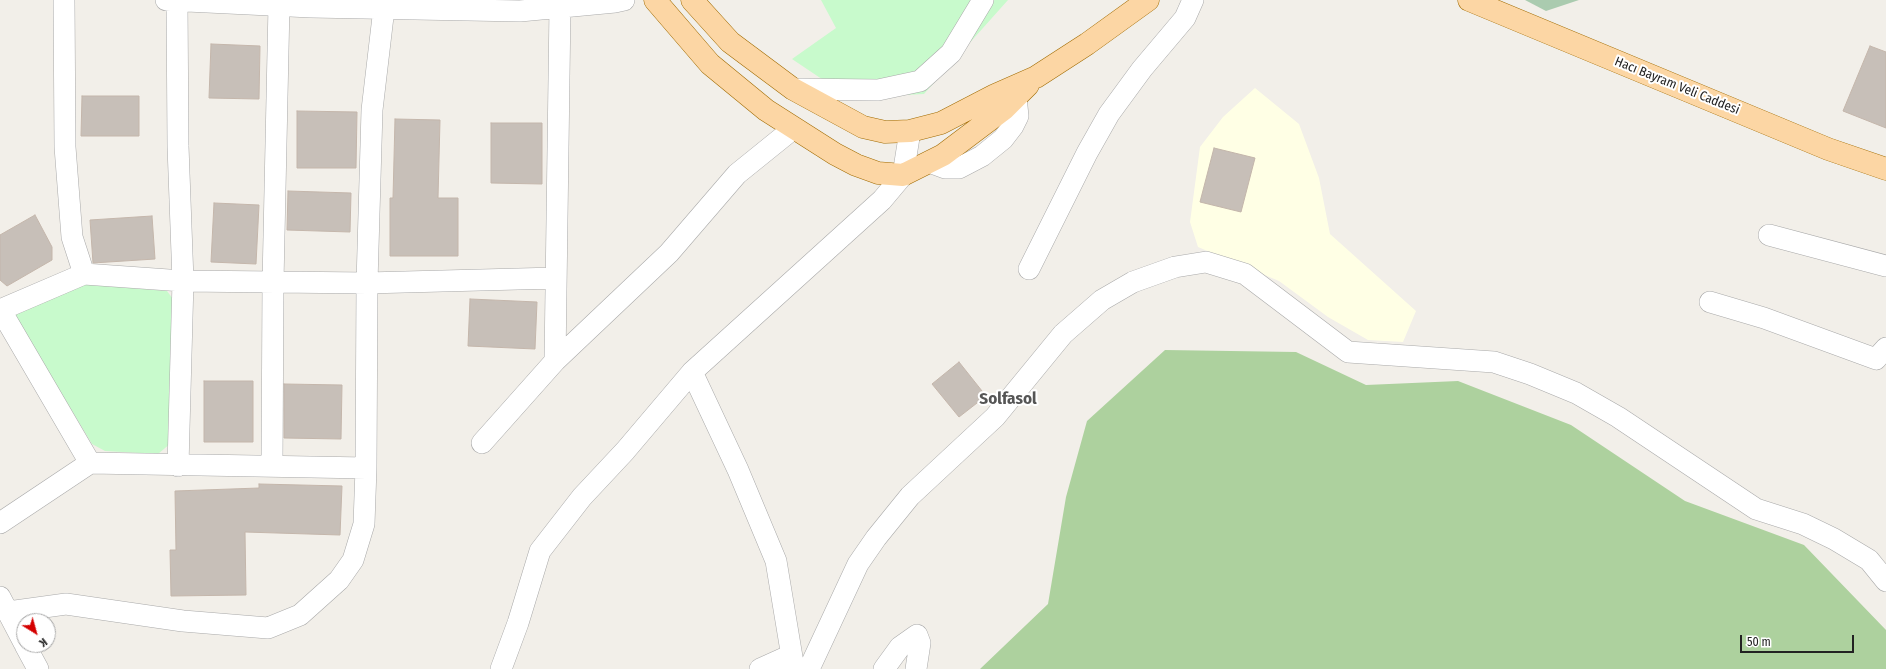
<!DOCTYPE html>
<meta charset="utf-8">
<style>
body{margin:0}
#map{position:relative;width:1886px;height:669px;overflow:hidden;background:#f2efe9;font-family:"Fira Sans Condensed",sans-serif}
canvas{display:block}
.north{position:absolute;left:16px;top:613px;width:40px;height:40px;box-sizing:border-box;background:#fff;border:1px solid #a7a7a7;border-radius:50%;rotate:143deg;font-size:11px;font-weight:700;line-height:16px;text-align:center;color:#222}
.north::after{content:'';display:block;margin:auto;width:14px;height:18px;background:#d40000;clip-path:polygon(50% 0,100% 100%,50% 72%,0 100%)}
.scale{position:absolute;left:1740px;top:635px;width:114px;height:18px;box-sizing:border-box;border:2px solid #222;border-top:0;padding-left:5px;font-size:12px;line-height:14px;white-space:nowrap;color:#222;-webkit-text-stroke:3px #fff;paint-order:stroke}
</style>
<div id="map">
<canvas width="1886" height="669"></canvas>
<div class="north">K</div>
<div class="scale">50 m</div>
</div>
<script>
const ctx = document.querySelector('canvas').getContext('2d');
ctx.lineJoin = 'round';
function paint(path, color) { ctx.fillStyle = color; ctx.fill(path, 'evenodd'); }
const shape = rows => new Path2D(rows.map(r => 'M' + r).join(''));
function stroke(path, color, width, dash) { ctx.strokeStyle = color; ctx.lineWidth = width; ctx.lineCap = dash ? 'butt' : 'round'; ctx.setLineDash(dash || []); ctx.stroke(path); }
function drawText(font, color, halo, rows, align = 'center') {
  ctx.font = font + ' "Fira Sans Condensed",sans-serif'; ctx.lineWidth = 4; ctx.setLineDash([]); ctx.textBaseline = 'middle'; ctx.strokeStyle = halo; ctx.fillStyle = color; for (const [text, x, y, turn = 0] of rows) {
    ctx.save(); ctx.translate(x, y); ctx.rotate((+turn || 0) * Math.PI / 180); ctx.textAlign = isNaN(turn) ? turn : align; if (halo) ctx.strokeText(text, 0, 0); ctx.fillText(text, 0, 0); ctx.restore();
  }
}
paint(shape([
 [1255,88,1299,124,1319,178,1330,234,1416,311,1403,342,1368,340,1328,317,1279,281,1198,247,1190,222,1200,147,1223,117]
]), '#ffffe5');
paint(shape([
 [1165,350,1296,352,1366,385,1458,381,1571,425,1685,501,1804,545,1886,630,1886,669,980,669,1048,604,1066,497,1087,421]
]), '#add19e');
paint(shape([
 [1525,0,1579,0,1546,11]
]), '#aacbaf');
paint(shape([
 [821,0,1008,0,924,94,850,98,792,59,836,28],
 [85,284,167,291,173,299,171,443,158,454,105,451,92,444,14,315]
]), '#c8facc');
const building = shape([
 [211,44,260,46,259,99,209,98,211,44],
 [1870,46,1886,52,1886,128,1843,111,1870,46],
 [82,96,139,96,139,136,81,136,82,96],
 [297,111,357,112,356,168,297,168,297,111],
 [395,119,440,120,438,198,458,198,458,256,390,256,390,198,393,198,395,119],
 [491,123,542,123,542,184,491,183,491,123],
 [1214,148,1255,158,1241,212,1200,202,1214,148],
 [288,191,351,193,350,232,287,230,288,191],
 [214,203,259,205,256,264,211,262,214,203],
 [35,215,52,247,52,260,7,286,0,280,0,235,35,215],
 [152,216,155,259,93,263,90,220,152,216],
 [470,299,537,302,535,349,468,346,470,299],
 [959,362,986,396,959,417,932,384,959,362],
 [204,381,253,381,253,442,204,442,204,381],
 [284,384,342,385,341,439,284,438,284,384],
 [259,484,342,486,340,535,245,532,246,595,171,596,170,550,176,550,175,491,259,488,259,484]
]);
paint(building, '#c7bfb8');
stroke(building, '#c4b6ab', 1);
const minor = shape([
 [64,0,65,147,72,237,84,274],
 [166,0,311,7,520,11,615,2,624,0],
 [177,1,178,146,183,281,178,466],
 [793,89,878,90,920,81,951,53,983,0],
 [929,162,945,168,959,168,982,156,1003,139,1013,126,1018,116,1016,97],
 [1769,235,1886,266],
 [1029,269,1087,153,1109,114,1142,69,1185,18,1193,0],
 [1710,302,1764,318,1876,359,1886,348],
 [0,309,90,463],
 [0,310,84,274,183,281,367,283,556,278],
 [555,361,560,7],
 [692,372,738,470,776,561,794,669],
 [482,443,555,361,669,253,737,174,794,128],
 [272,466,273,282,279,5],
 [0,523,90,463,366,468],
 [0,597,24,643],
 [8,612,66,604,183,621,268,628,300,615,339,580,353,560,364,524,366,468,367,283,372,110,384,8],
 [25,645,38,669],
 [501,669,518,623,540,551,582,497,625,451,692,372,882,200,903,175,910,131],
 [760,669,791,655],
 [809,669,858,564,876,538,910,496,995,417,1063,334,1102,300,1133,282,1175,267,1206,262,1245,274,1348,352,1494,362,1530,374,1576,393,1618,417,1756,509,1803,524,1834,539,1869,560,1886,581],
 [884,669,900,647,917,635,920,643,916,669]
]);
const major = shape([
 [655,0,710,64,766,110,835,154,856,165,878,173,903,175,943,155,1004,109,1028,85],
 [692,0,730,42,793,89,863,127,885,132,910,131,941,123,995,95,1036,77,1087,44,1148,0],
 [1469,0,1828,149,1886,169]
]);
stroke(minor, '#a9a9a9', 22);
stroke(major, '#a06b00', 23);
stroke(minor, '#fff', 21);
stroke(major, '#fcd6a4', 22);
drawText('13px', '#222', '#fff', [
 ["Hacı Bayram Veli Caddesi",1677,86,22]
]);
drawText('bold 17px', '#555', '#fff', [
 ["Solfasol",1008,399]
]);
</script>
